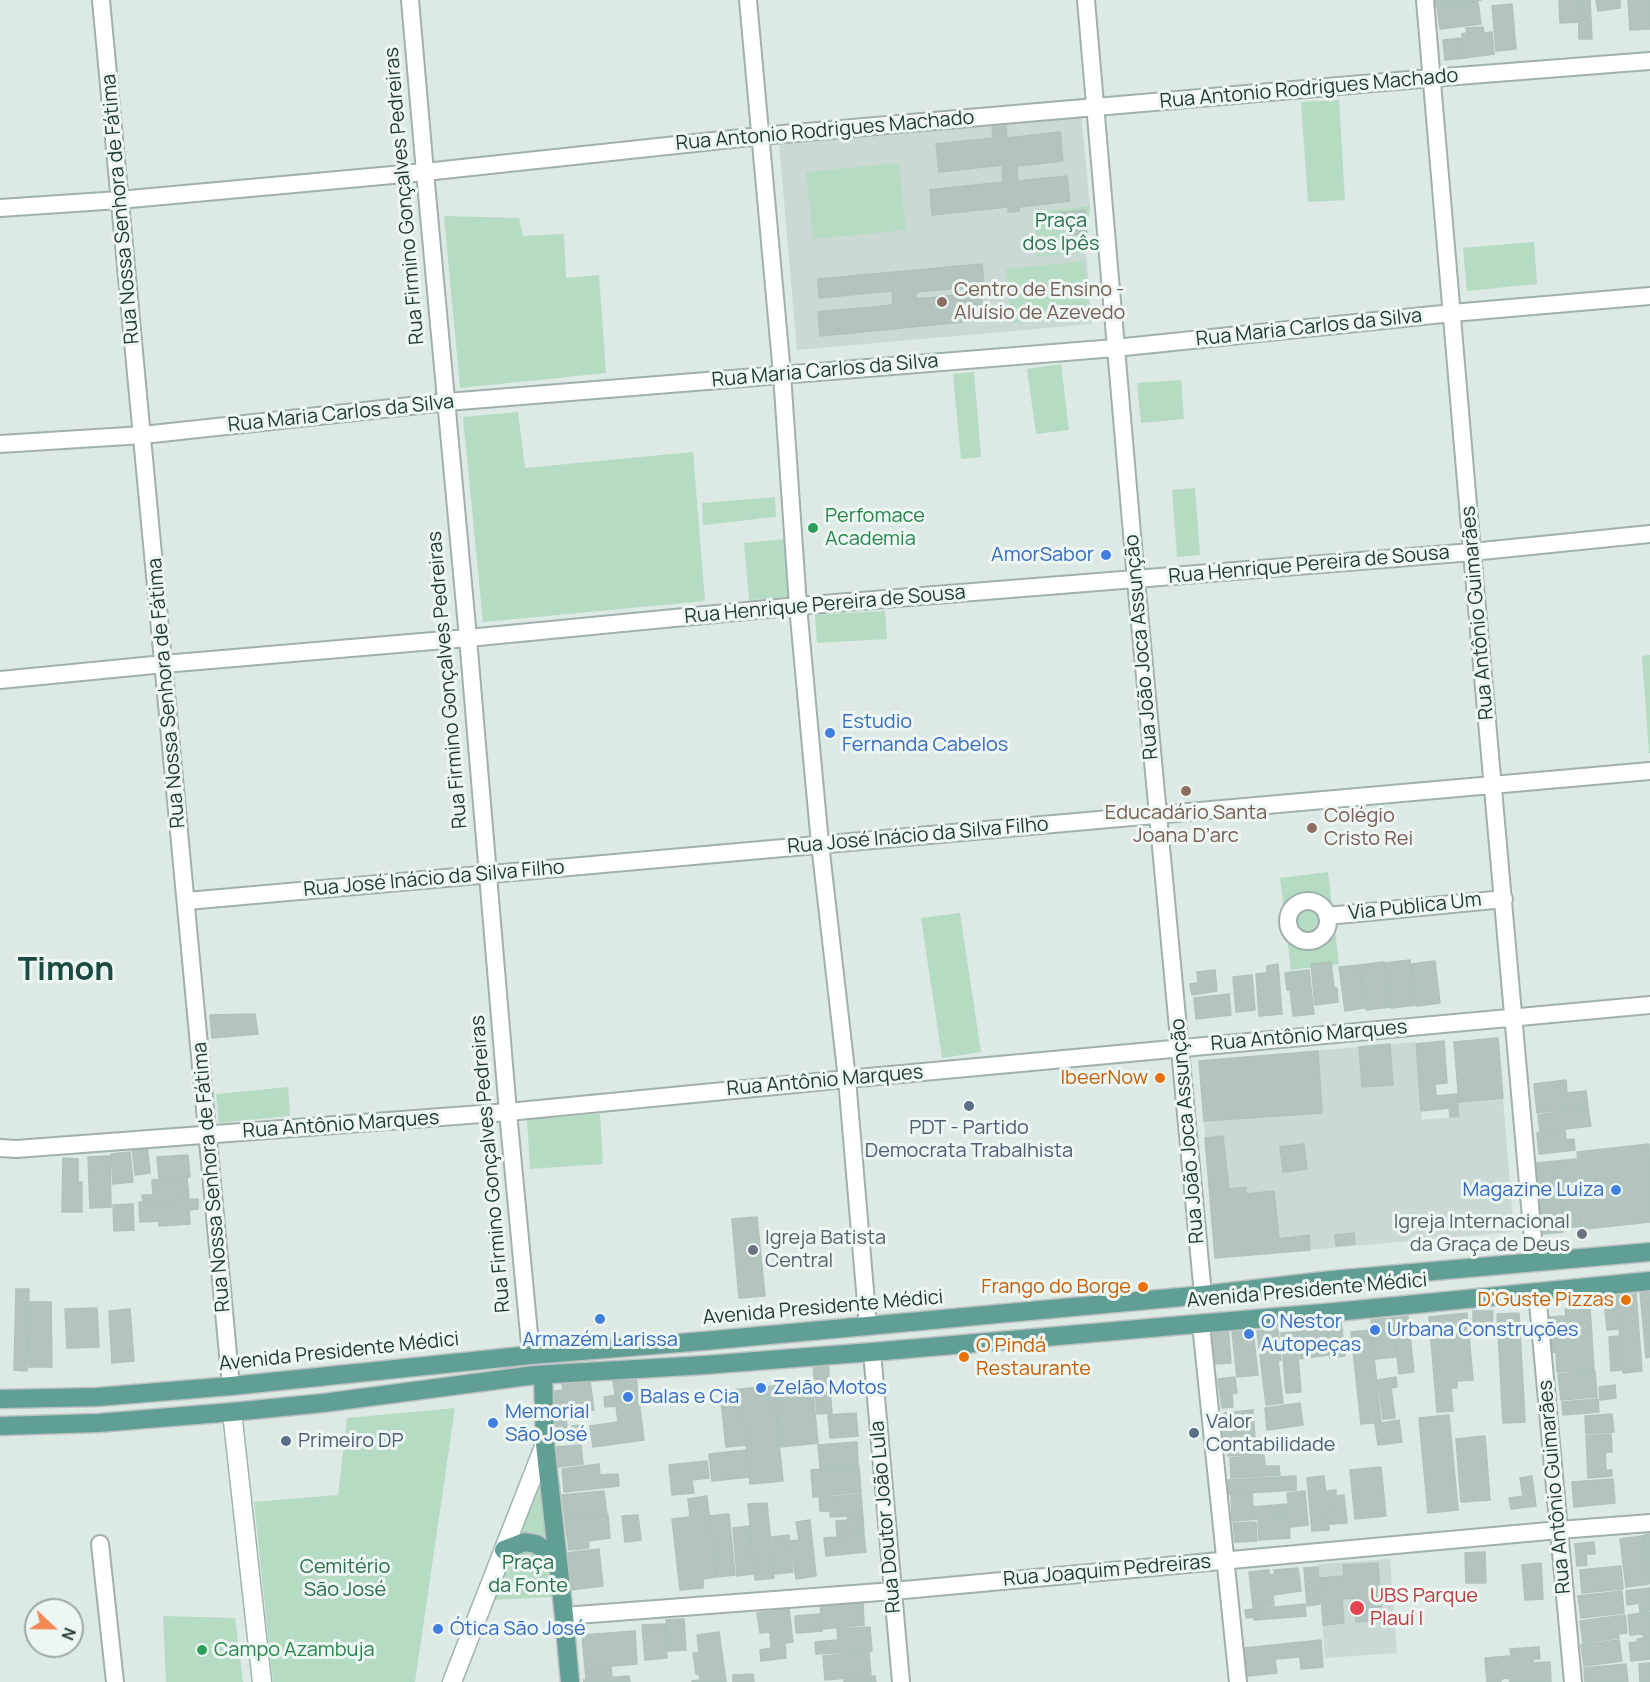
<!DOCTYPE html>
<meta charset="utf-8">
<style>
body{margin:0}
#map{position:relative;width:1650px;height:1682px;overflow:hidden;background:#dde9e5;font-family:Manrope,sans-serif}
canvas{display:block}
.north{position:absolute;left:24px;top:1598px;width:60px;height:60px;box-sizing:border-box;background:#edf6f2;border:2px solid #9baaa6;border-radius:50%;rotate:112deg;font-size:16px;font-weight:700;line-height:24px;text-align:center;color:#1f3834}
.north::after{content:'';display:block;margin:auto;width:21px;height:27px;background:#f28752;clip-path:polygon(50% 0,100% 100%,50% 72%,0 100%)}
</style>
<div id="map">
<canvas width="1650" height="1682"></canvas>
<div class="north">N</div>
</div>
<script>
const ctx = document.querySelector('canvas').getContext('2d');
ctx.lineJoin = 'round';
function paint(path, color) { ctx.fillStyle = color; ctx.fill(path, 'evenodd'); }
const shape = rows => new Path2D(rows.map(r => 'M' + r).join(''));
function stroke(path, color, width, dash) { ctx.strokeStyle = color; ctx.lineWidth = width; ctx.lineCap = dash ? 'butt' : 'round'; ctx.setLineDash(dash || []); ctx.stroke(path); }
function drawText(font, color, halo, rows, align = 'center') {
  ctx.font = font + ' Manrope,sans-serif'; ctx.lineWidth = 6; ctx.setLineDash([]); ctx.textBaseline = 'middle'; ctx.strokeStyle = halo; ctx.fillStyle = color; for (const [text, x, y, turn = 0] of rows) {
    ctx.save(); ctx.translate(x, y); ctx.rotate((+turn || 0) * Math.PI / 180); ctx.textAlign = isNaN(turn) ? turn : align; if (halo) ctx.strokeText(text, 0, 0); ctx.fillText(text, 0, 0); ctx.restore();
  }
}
paint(shape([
 [1081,113,1090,206,1033,212,1037,257,1086,253,1092,324,797,350,779,144],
 [1498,1038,1514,1232,1215,1258,1199,1061,1415,1042,1422,1120,1460,1116,1454,1042],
 [1390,1559,1397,1653,1325,1658,1318,1564]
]), '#cbd9d4');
paint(shape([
 [1339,100,1345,200,1308,202,1301,102],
 [899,163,906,230,813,239,806,172],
 [1090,206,1086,253,1037,257,1033,212],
 [444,216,519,218,523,236,564,234,566,278,599,275,606,373,460,388],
 [1534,242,1537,284,1467,291,1463,248],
 [1084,261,1090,314,1011,323,1006,269],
 [1061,364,1069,430,1036,434,1027,369],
 [974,372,981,457,961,459,953,374],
 [1181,380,1184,419,1141,423,1137,383],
 [518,412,525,468,693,452,705,601,483,622,463,417],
 [1195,488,1200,555,1177,557,1172,490],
 [775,497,776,517,703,525,702,503],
 [786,539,791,597,749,600,744,543],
 [885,611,887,639,817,643,815,615],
 [1650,655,1650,753,1649,753,1642,656],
 [1328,872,1339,964,1291,970,1280,878],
 [960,913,981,1052,942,1058,921,918],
 [288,1087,290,1116,219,1123,216,1094],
 [600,1114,603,1164,530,1169,527,1119],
 [455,1408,415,1682,273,1682,254,1502,338,1495,347,1418],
 [543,1473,553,1597,490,1600],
 [163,1616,235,1618,243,1682,166,1682]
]), '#b5dbc3');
const building = shape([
 [1434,0,1481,0,1434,6,1434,0],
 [1559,0,1577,0,1578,22,1560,23,1559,0],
 [1578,0,1590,0,1592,39,1579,39,1578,0],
 [1596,0,1620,0,1620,8,1598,11,1596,0],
 [1628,0,1650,0,1650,29,1630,30,1628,0],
 [1478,2,1481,24,1440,29,1437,6,1478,2],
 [1512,4,1516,49,1496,51,1492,6,1512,4],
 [1483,27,1484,33,1492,32,1494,54,1464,58,1462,34,1467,33,1466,28,1483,27],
 [1462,38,1464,58,1445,60,1443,40,1462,38],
 [1006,126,1007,138,1060,132,1063,161,1017,166,1018,181,1067,176,1070,201,1019,207,1019,211,1008,212,1008,207,932,215,930,190,1003,182,1002,165,939,172,936,144,993,138,992,127,1006,126],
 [1085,210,1086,233,1068,235,1067,222,1055,223,1054,213,1085,210],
 [982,264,984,286,916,292,916,299,981,293,983,320,820,336,818,312,893,305,892,291,819,298,818,279,982,264],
 [1410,960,1416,1005,1391,1008,1385,963,1410,960],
 [1435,961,1440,1003,1417,1006,1412,964,1435,961],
 [1331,962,1334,988,1337,988,1338,1002,1315,1005,1311,964,1331,962],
 [1384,962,1390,1007,1366,1010,1360,965,1384,962],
 [1278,964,1282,1014,1259,1016,1256,974,1267,973,1267,966,1278,964],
 [1359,965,1364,1008,1345,1011,1339,967,1359,965],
 [1215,970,1217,991,1192,995,1190,984,1198,983,1197,972,1215,970],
 [1309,970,1314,1014,1293,1016,1290,990,1287,990,1285,973,1309,970],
 [1252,975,1255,1010,1236,1012,1233,977,1252,975],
 [1229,994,1231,1015,1196,1019,1194,998,1229,994],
 [255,1014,258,1034,212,1038,210,1015,255,1014],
 [1498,1038,1503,1098,1459,1102,1454,1042,1498,1038],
 [1444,1041,1447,1083,1435,1084,1436,1096,1457,1094,1459,1116,1450,1117,1449,1108,1421,1111,1416,1044,1444,1041],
 [1390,1044,1393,1085,1362,1087,1359,1047,1390,1044],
 [1318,1051,1322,1113,1204,1121,1199,1061,1318,1051],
 [1566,1080,1567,1093,1586,1091,1588,1107,1537,1113,1534,1084,1566,1080],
 [1588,1108,1591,1126,1540,1132,1538,1115,1588,1108],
 [1565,1130,1566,1140,1574,1139,1575,1150,1539,1154,1537,1133,1565,1130],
 [1223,1136,1229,1189,1246,1187,1246,1194,1274,1191,1279,1239,1309,1235,1310,1250,1215,1258,1205,1138,1223,1136],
 [147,1144,150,1173,135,1175,132,1146,147,1144],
 [1304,1144,1307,1169,1283,1172,1280,1147,1304,1144],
 [1649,1144,1650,1222,1585,1229,1577,1152,1649,1144],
 [130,1152,133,1182,113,1184,111,1154,130,1152],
 [188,1155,190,1177,159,1179,157,1157,188,1155],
 [110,1156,111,1207,90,1208,88,1157,110,1156],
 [63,1158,78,1159,78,1182,82,1182,82,1212,62,1212,63,1158],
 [1576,1159,1583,1226,1564,1228,1557,1161,1576,1159],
 [1556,1161,1563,1232,1543,1234,1536,1163,1556,1161],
 [187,1177,189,1199,143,1202,142,1195,153,1195,152,1180,187,1177],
 [198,1199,198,1209,189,1210,190,1224,159,1226,159,1221,140,1222,139,1202,198,1199],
 [133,1204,134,1230,114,1231,113,1205,133,1204],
 [757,1217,765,1296,739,1298,732,1219,757,1217],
 [1354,1233,1355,1244,1336,1246,1335,1235,1354,1233],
 [16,1289,29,1289,27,1371,14,1370,16,1289],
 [1650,1290,1650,1357,1646,1358,1640,1291,1650,1290],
 [1636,1294,1642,1371,1623,1373,1616,1296,1636,1294],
 [1616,1296,1618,1329,1607,1330,1604,1297,1616,1296],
 [29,1302,51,1302,52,1367,29,1367,29,1302],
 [1590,1307,1594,1370,1557,1372,1556,1352,1550,1353,1548,1317,1566,1316,1565,1309,1590,1307],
 [97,1308,99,1347,67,1348,65,1309,97,1308],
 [130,1309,134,1361,112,1363,109,1311,130,1309],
 [1473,1311,1493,1311,1492,1328,1473,1328,1473,1311],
 [1467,1313,1473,1380,1457,1381,1457,1388,1451,1388,1453,1411,1437,1412,1429,1317,1467,1313],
 [1519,1313,1525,1422,1503,1423,1497,1314,1519,1313],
 [1408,1316,1414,1372,1399,1374,1393,1318,1408,1316],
 [1392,1318,1396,1357,1375,1359,1371,1320,1392,1318],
 [1341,1321,1345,1356,1330,1358,1326,1323,1341,1321],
 [1326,1325,1329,1355,1300,1359,1297,1328,1326,1325],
 [1228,1326,1231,1363,1213,1364,1210,1327,1228,1326],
 [1278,1328,1281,1360,1278,1361,1283,1403,1266,1405,1257,1331,1278,1328],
 [1253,1330,1258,1375,1237,1377,1232,1332,1253,1330],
 [1371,1330,1381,1422,1361,1424,1351,1332,1371,1330],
 [1296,1332,1301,1392,1286,1393,1281,1333,1296,1332],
 [1619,1336,1622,1370,1611,1371,1609,1337,1619,1336],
 [828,1362,832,1413,817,1414,813,1363,828,1362],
 [1595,1371,1597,1397,1561,1400,1558,1374,1595,1371],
 [636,1377,644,1440,593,1447,590,1426,618,1422,616,1406,605,1407,604,1397,615,1395,613,1380,636,1377],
 [1235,1377,1237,1393,1220,1395,1218,1379,1235,1377],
 [1396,1377,1397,1387,1391,1388,1395,1418,1383,1419,1378,1380,1396,1377],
 [590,1381,594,1410,552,1415,549,1392,563,1390,562,1384,590,1381],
 [812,1381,818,1443,781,1447,774,1385,812,1381],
 [1615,1385,1616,1398,1600,1400,1599,1387,1615,1385],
 [773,1386,783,1481,750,1484,741,1389,773,1386],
 [740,1389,746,1445,726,1447,720,1391,740,1389],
 [1232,1394,1233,1407,1222,1408,1220,1395,1232,1394],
 [1598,1399,1599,1412,1563,1415,1562,1402,1598,1399],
 [1300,1403,1303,1425,1267,1430,1265,1408,1300,1403],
 [1253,1410,1255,1440,1221,1443,1220,1424,1224,1423,1224,1413,1253,1410],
 [856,1413,858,1436,830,1438,828,1415,856,1413],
 [1612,1414,1614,1432,1586,1434,1585,1416,1612,1414],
 [1449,1415,1458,1510,1428,1513,1419,1418,1449,1415],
 [566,1417,567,1428,551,1429,550,1419,566,1417],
 [1399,1420,1402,1442,1378,1445,1375,1424,1399,1420],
 [583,1425,584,1442,574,1443,572,1426,583,1425],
 [1611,1434,1612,1452,1605,1452,1606,1470,1612,1470,1612,1476,1588,1478,1586,1436,1611,1434],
 [1485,1436,1490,1500,1461,1502,1456,1439,1485,1436],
 [1261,1441,1262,1454,1228,1456,1227,1443,1261,1441],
 [857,1442,858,1465,820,1468,818,1445,857,1442],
 [581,1445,583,1464,557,1467,555,1447,581,1445],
 [746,1450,749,1477,712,1481,709,1454,746,1450],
 [1264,1455,1265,1466,1279,1466,1280,1475,1231,1478,1230,1458,1264,1455],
 [707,1461,709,1478,692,1480,694,1493,672,1495,669,1465,707,1461],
 [599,1464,600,1475,618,1474,619,1486,564,1492,562,1469,599,1464],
 [859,1466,861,1492,813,1497,811,1470,859,1466],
 [1381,1467,1386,1516,1355,1519,1350,1470,1381,1467],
 [1296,1476,1296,1490,1229,1494,1228,1480,1296,1476],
 [1324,1476,1329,1530,1312,1531,1307,1478,1324,1476],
 [1532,1476,1536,1506,1511,1509,1509,1498,1523,1496,1520,1478,1532,1476],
 [1613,1479,1615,1503,1574,1507,1572,1482,1613,1479],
 [1336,1490,1336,1496,1344,1495,1347,1523,1330,1524,1327,1491,1336,1490],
 [604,1491,607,1515,565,1519,562,1495,604,1491],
 [1305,1491,1308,1525,1291,1527,1287,1493,1305,1491],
 [1252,1493,1253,1507,1287,1504,1288,1517,1232,1521,1231,1495,1252,1493],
 [861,1494,863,1519,848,1520,847,1516,830,1517,830,1511,820,1511,819,1498,861,1494],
 [707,1496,716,1577,703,1579,703,1588,680,1590,672,1519,690,1517,688,1499,707,1496],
 [767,1503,774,1578,755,1580,748,1504,767,1503],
 [729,1514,735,1575,717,1577,710,1516,729,1514],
 [608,1515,610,1538,588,1541,589,1548,569,1550,565,1520,608,1515],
 [638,1515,641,1540,625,1542,622,1516,638,1515],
 [1289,1518,1290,1538,1259,1540,1258,1521,1289,1518],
 [863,1519,864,1534,837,1536,836,1521,863,1519],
 [810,1520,816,1576,796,1579,791,1541,799,1540,796,1522,810,1520],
 [1256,1522,1257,1541,1235,1542,1233,1523,1256,1522],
 [749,1526,753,1574,737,1576,733,1528,749,1526],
 [1650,1534,1650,1583,1644,1535,1650,1534],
 [789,1535,793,1572,775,1574,772,1537,789,1535],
 [864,1535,866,1552,826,1556,824,1538,864,1535],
 [1643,1536,1649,1584,1626,1587,1620,1539,1643,1536],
 [1594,1542,1595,1554,1586,1554,1587,1565,1577,1566,1575,1544,1594,1542],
 [599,1549,603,1586,570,1590,566,1553,599,1549],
 [1485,1552,1486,1583,1466,1583,1465,1553,1485,1552],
 [1378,1563,1382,1620,1356,1622,1355,1598,1342,1599,1344,1623,1323,1625,1320,1578,1344,1576,1343,1565,1378,1563],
 [1541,1563,1543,1599,1525,1600,1522,1565,1541,1563],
 [1621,1566,1623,1589,1582,1593,1580,1570,1621,1566],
 [1318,1567,1320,1604,1307,1606,1304,1568,1318,1567],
 [1298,1568,1301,1591,1273,1595,1274,1605,1253,1608,1249,1572,1269,1570,1269,1575,1275,1574,1274,1570,1298,1568],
 [1650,1588,1650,1610,1640,1612,1639,1603,1627,1605,1626,1591,1650,1588],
 [1622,1591,1624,1613,1581,1618,1578,1596,1622,1591],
 [863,1602,864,1625,822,1629,820,1605,863,1602],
 [1305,1604,1306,1616,1254,1620,1254,1617,1246,1618,1245,1610,1305,1604],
 [789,1609,793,1642,785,1643,786,1658,761,1661,760,1650,771,1648,770,1632,760,1633,757,1613,789,1609],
 [1650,1612,1650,1636,1644,1637,1643,1634,1630,1635,1628,1615,1650,1612],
 [820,1614,822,1631,796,1633,795,1616,820,1614],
 [1625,1615,1627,1633,1618,1634,1619,1638,1583,1643,1580,1621,1625,1615],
 [684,1619,686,1650,668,1651,666,1620,684,1619],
 [665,1624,667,1658,645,1660,642,1625,665,1624],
 [870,1627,872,1651,816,1654,815,1642,838,1640,837,1629,870,1627],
 [635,1631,637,1664,585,1668,582,1635,635,1631],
 [719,1632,726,1682,692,1682,692,1681,700,1680,699,1674,696,1674,693,1653,699,1653,697,1635,719,1632],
 [1650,1637,1650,1659,1631,1661,1629,1643,1638,1642,1637,1639,1650,1637],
 [1321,1640,1323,1667,1301,1669,1300,1657,1275,1659,1277,1673,1248,1676,1244,1648,1321,1640],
 [1619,1640,1622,1661,1584,1666,1581,1645,1619,1640],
 [1539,1647,1540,1659,1533,1659,1533,1663,1550,1662,1551,1682,1510,1682,1509,1678,1501,1679,1501,1682,1487,1682,1485,1658,1511,1656,1510,1649,1539,1647],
 [869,1652,871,1676,825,1680,823,1656,869,1652],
 [1650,1663,1650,1682,1640,1682,1639,1664,1650,1663],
 [1626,1664,1628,1682,1585,1682,1584,1668,1626,1664],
 [611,1667,612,1677,586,1679,585,1669,611,1667],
 [753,1674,754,1682,733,1682,733,1675,753,1674],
 [629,1676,630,1682,584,1682,583,1680,629,1676],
 [875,1676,876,1682,844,1682,844,1679,875,1676]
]);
paint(building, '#b3c4be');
stroke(building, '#b0c2bc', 1.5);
const street = shape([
 [101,0,231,1386],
 [410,0,425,172,468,638,508,1112,531,1355],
 [748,0,782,374,798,606,820,844,847,1079,868,1326],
 [1086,0,1136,580,1203,1295],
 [1425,0,1472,552,1535,1262],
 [0,208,119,200,425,172,760,136,1432,78,1650,61],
 [0,444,143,435,447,402,1115,348,1452,313,1650,296],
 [0,680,164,664,468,638,798,606,1472,552,1650,534],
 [187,901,1650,771],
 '1288 921a20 20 0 1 1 40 0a20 20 0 1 1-40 0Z',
 [1327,916,1504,899],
 [0,1148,16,1149,508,1112,847,1079,1650,1005],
 [1537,1292,1573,1682],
 [1201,1324,1238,1682],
 [872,1352,901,1682],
 [100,1544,115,1682],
 [564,1616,893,1591,1559,1530,1650,1523]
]);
const secondary = shape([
 [232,1412,262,1682],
 [452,1682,545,1444]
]);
const primary = shape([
 [543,1375,545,1444,564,1616,570,1682],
 [0,1399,97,1397,231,1386,531,1355,704,1341,1203,1295,1332,1280,1650,1252],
 [0,1426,98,1423,232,1412,323,1403,535,1375,705,1365,872,1352,1335,1312,1650,1281],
 [504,1550,525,1542,536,1544,545,1550,558,1565]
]);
stroke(street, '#a0b0ac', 20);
stroke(secondary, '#9cb5ae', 21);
stroke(primary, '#bcc3c2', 21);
stroke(street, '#fff', 16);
stroke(secondary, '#fff', 18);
stroke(primary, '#619f94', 18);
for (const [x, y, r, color] of [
 [942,302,6,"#8d6e63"],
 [813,528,6,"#2e9e5b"],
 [1106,555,6,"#3f7fe0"],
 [830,733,6,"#3f7fe0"],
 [1186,791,6,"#8d6e63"],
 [1312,828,6,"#8d6e63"],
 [1160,1078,6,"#e8710a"],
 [969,1106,6,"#5c6f8a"],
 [1616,1190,6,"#3f7fe0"],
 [1582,1234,6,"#6b7280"],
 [753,1250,6,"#6b7280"],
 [1143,1287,6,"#e8710a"],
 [1626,1300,6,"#e8710a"],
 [600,1319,6,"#3f7fe0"],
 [1375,1330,6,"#3f7fe0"],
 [1249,1334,6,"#3f7fe0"],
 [964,1357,6,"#e8710a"],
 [761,1388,6,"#3f7fe0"],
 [628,1397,6,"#3f7fe0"],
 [493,1423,6,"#3f7fe0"],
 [1194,1433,6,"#5c6f8a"],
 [286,1441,6,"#5c6f8a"],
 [1357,1608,8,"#e0444e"],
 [438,1629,6,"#3f7fe0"],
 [202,1650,6,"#2e9e5b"]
]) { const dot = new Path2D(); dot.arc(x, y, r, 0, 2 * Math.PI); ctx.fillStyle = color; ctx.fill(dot); stroke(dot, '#edf6f2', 2); }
drawText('20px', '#1f3834', '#edf6f2', [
 ["Rua Antonio Rodrigues Machado",1309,89,-5],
 ["Rua Antonio Rodrigues Machado",825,131,-5],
 ["Rua Firmino Gonçalves Pedreiras",405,196,-95],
 ["Rua Nossa Senhora de Fátima",121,209,-95],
 ["Rua Maria Carlos da Silva",1309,328,-6],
 ["Rua Maria Carlos da Silva",825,371,-5],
 ["Rua Maria Carlos da Silva",341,414,-6],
 ["Rua Henrique Pereira de Sousa",1309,565,-5],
 ["Rua Henrique Pereira de Sousa",825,605,-5],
 ["Rua Antônio Guimarães",1478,613,-95],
 ["Rua João Joca Assunção",1142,647,-95],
 ["Rua Firmino Gonçalves Pedreiras",448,680,-95],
 ["Rua Nossa Senhora de Fátima",167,693,-95],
 ["Rua José Inácio da Silva Filho",918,836,-5],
 ["Rua José Inácio da Silva Filho",434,879,-5],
 ["Via Publica Um",1415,907,-6],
 ["Rua Antônio Marques",1309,1036,-5],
 ["Rua Antônio Marques",825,1081,-5],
 ["Rua Antônio Marques",341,1125,-4],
 ["Rua João Joca Assunção",1188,1131,-95],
 ["Rua Firmino Gonçalves Pedreiras",491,1164,-95],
 ["Rua Nossa Senhora de Fátima",212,1177,-95],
 ["Avenida Presidente Médici",1307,1291,-5],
 ["Avenida Presidente Médici",823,1308,-5],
 ["Avenida Presidente Médici",339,1352,-6],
 ["Rua Antônio Guimarães",1555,1487,-95],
 ["Rua Doutor João Lula",886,1517,-95],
 ["Rua Joaquim Pedreiras",1107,1571,-5]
]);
drawText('20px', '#296f4a', '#edf6f2', [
 ["Praça",1061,221],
 ["dos Ipês",1061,244],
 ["Praça",528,1563],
 ["da Fonte",528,1586],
 ["Cemitério",345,1567],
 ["São José",345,1590]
]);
drawText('20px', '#785e54', '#edf6f2', [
 ["Centro de Ensino -",954,290],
 ["Aluísio de Azevedo",954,313],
 ["Educadário Santa",1186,813,"center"],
 ["Joana D’arc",1186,836,"center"],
 ["Colégio",1324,816],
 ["Cristo Rei",1324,839]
], 'left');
drawText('20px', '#27864d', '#edf6f2', [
 ["Perfomace",825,516],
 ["Academia",825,539],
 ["Campo Azambuja",214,1650]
], 'left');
drawText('20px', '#366cbe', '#edf6f2', [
 ["AmorSabor",1094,555,"right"],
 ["Estudio",842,722],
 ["Fernanda Cabelos",842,745],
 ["Magazine Luiza",1604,1190,"right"],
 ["O Nestor",1261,1322],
 ["Autopeças",1261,1345],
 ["Urbana Construções",1387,1330],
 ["Armazém Larissa",600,1340,"center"],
 ["Zelão Motos",773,1388],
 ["Balas e Cia",640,1397],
 ["Memorial",505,1412],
 ["São José",505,1435],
 ["Ótica São José",450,1629]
], 'left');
drawText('20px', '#c56008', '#edf6f2', [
 ["IbeerNow",1148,1078],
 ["Frango do Borge",1131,1287],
 ["D'Guste Pizzas",1614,1300],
 ["O Pindá",976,1346,"left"],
 ["Restaurante",976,1369,"left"]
], 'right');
drawText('20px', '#4e5e75', '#edf6f2', [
 ["PDT - Partido",969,1128,"center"],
 ["Democrata Trabalhista",969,1151,"center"],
 ["Valor",1206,1422],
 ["Contabilidade",1206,1445],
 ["Primeiro DP",298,1441]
], 'left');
drawText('20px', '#5b616d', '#edf6f2', [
 ["Igreja Internacional",1570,1222],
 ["da Graça de Deus",1570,1245],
 ["Igreja Batista",765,1238,"left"],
 ["Central",765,1261,"left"]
], 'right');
drawText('20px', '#be3a42', '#edf6f2', [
 ["UBS Parque",1370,1596],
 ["PIauí I",1370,1619]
], 'left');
drawText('bold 32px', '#1b4a43', '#edf6f2', [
 ["Timon",66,971]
]);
</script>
